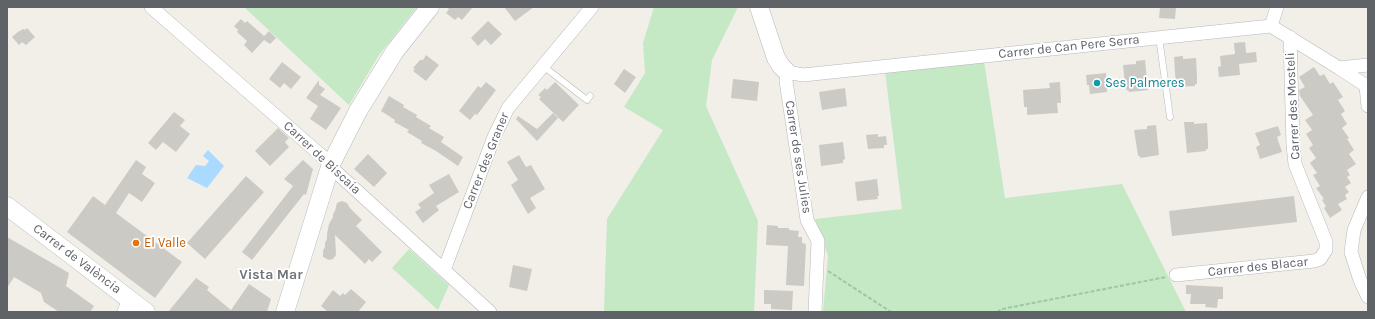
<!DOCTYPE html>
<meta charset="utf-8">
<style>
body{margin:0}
#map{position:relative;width:1375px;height:319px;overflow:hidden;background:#f1efe8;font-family:Karla,sans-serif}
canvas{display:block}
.frame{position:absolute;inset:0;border:8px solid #5f6368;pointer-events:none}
</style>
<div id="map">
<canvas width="1375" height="319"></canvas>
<div class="frame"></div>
</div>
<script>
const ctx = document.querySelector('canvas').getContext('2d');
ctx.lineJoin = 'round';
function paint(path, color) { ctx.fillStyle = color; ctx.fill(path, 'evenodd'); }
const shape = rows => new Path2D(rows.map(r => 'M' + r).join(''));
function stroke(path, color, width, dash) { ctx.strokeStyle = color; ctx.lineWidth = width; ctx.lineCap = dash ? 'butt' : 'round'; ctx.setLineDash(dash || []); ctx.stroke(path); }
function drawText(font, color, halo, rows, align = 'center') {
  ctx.font = font + ' Karla,sans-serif'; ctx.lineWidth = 3.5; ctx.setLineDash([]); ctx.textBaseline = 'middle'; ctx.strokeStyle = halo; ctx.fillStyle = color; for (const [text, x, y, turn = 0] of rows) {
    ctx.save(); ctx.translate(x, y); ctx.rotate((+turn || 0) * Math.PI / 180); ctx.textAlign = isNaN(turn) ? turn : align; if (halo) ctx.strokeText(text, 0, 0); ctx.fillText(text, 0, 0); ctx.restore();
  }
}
paint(shape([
 [244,7,415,7,416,8,379,55,349,105],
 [654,7,738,7,712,60,706,106,758,221,754,312,604,312,607,219,663,130,624,107,645,73,643,43],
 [984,61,1005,198,1122,184,1186,312,823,312,828,256,815,219,902,209,885,71],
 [409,249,449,285,438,310,392,268]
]), '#c5e8c5');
paint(shape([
 [208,150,224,166,207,188,187,178,196,165,205,166,209,161,203,156]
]), '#aadaff');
paint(shape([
 [446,7,473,7,462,20,458,17,455,20,446,13,449,9],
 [504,7,534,7,515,21],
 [1160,7,1176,7,1175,19,1159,18],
 [241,19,245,23,247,21,264,36,269,31,276,38,270,44,264,40,252,53,244,45,247,41,237,32,238,30,234,26],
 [488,21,502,34,491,45,485,39,478,46,471,38],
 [27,28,35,37,26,45,22,42,19,45,12,37,19,31,20,31,23,29,25,30],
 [1245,42,1246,53,1256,52,1257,62,1239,64,1240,75,1219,77,1218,67,1221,66,1220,56,1235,54,1234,43],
 [426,55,439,65,426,81,413,71,415,69,413,68,420,60,423,60],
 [1183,56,1183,59,1196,58,1197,77,1197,84,1195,84,1195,86,1176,87,1174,57],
 [1145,60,1148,90,1129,92,1128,90,1127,91,1125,84,1123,65,1136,64,1136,61],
 [282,62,301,77,291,89,284,83,280,88,269,79],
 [1314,67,1320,76,1324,74,1330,84,1333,82,1343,97,1338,100,1345,111,1341,114,1347,124,1342,128,1349,138,1347,139,1354,150,1349,154,1356,164,1347,170,1350,175,1347,177,1351,183,1345,187,1349,192,1345,195,1347,199,1338,204,1342,210,1330,218,1324,208,1326,206,1322,200,1324,199,1316,188,1320,186,1313,175,1317,173,1310,163,1316,158,1309,148,1313,145,1306,134,1312,130,1305,120,1313,115,1300,96,1299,90,1305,87,1299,77],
 [624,69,636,77,625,93,614,84],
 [1106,73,1107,92,1090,94,1089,85,1087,85,1086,75],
 [733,79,759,82,757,101,731,98],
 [319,80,319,85,325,89,320,95,341,108,326,130,310,119,318,106,306,98],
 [486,82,496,90,477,115,475,114,470,120,459,111,478,86,481,88],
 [555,82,579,105,563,122,539,99,541,97,538,95,545,88,547,90],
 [1060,82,1061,103,1057,103,1058,113,1027,115,1027,107,1024,107,1023,90,1050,88,1049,83],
 [845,88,847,106,822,110,819,92],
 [389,96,404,105,403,107,417,115,416,117,431,126,429,128,444,137,441,142,463,157,458,166,436,151,421,143,422,141,407,132,409,130,394,122,395,120,381,111],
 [174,112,185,120,180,126,190,134,176,152,163,142,156,150,148,143],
 [553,113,558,118,537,141,516,119,518,116,537,129],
 [1184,122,1194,122,1194,124,1207,123,1208,142,1208,149,1206,149,1206,151,1187,153],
 [1156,125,1159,155,1140,158,1140,156,1138,156,1137,149,1134,130,1147,129,1147,126],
 [1278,126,1281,135,1277,137,1282,152,1260,159,1256,147,1260,145,1255,133],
 [278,128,289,138,285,142,289,147,270,166,255,151],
 [878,134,878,137,886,136,887,145,884,145,884,148,868,149,866,135],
 [843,142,845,159,843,160,843,163,821,166,819,145],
 [368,154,387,173,374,187,354,169],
 [519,155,526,167,531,165,545,189,530,198,536,208,528,214,511,185,518,180,507,162],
 [136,160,146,167,142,174,155,183,142,202,129,193,116,213,182,262,155,298,67,232,93,196,105,205],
 [303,160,313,169,306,195,304,194,252,260,242,252,293,186,284,179],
 [449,174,459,192,436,206,439,210,423,223,415,212,421,208,418,204,434,193,429,185],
 [246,176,264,192,205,259,187,243],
 [877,179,879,196,877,196,878,199,857,201,855,182],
 [1294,196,1297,222,1172,236,1169,211],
 [342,201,347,203,350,208,362,220,356,226,382,252,372,262,369,259,365,264,335,235,336,255,333,259,329,260,323,257,323,251,325,247,325,243,327,239,327,234,329,224,333,217,333,214,335,211,337,203],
 [767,225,778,226,778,228,789,228,789,230,799,231,798,237,802,237,802,243,806,244,804,286,786,285,788,246,766,245],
 [7,237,69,273,66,286,94,306,90,312,59,312,44,302,41,293,14,277,7,288],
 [513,265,532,269,527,291,509,287],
 [196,278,209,287,207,290,231,310,249,284,271,299,267,312,168,312],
 [1186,285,1223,287,1223,299,1218,299,1217,308,1205,307,1206,304,1190,304,1191,294,1186,294],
 [351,289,366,302,358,312,328,312,321,306,333,290,340,296,343,293,345,295],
 [764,290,793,291,792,310,771,309,771,304,764,304]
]), '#cccac5');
const lane = shape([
 [1159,37,1170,117],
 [543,66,587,100,590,96]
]);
const street = shape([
 [151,7,331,164,335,171,490,312],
 [1271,26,1277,7],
 [1339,68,1368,65],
 [1366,86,1368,106],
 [1368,197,1354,230,1351,252,1360,280,1368,297],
 [444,270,494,137,508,108,592,7],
 [1176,275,1314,261,1320,259,1326,250,1326,242,1295,164,1293,145,1290,37],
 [124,312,129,298],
 [815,312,818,241,807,220,786,81,787,72,803,75,1271,26,1339,68,1368,87]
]);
const secondary = shape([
 [759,7,776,58,781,66,787,72],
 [7,206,146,312],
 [285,312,331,164,358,111,395,51,430,7]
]);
stroke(lane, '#b5b8bc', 7);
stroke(street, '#b5b8bc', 14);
stroke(secondary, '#b6babf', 19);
stroke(shape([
 [828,271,891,312],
 [997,312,1002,309,1166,277]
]), '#9cc7a9', 2, [4, 2]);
stroke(lane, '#fff', 6);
stroke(street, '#fff', 13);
stroke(secondary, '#fff', 18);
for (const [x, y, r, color] of [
 [1097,83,4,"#0f9aa8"],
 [136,243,4,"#e8710a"]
]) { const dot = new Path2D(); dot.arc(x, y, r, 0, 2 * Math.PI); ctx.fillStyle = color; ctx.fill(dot); stroke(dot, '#fff', 1.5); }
drawText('13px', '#5f6368', '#fff', [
 ["Carrer de Can Pere Serra",1069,47,-6],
 ["Carrer des Mosteli",1293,106,-93],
 ["Carrer de ses Julies",798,157,81],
 ["Carrer de Biscaia",322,158,43],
 ["Carrer des Graner",486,161,-68],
 ["Carrer de València",77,259,37],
 ["Carrer des Blacar",1258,267,-6]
]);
drawText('13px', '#0d838f', '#fff', [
 ["Ses Palmeres",1105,83]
], 'left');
drawText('13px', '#c56008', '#fff', [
 ["El Valle",144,243]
], 'left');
drawText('bold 14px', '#70757a', '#fff', [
 ["Vista Mar",271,275]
]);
</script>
